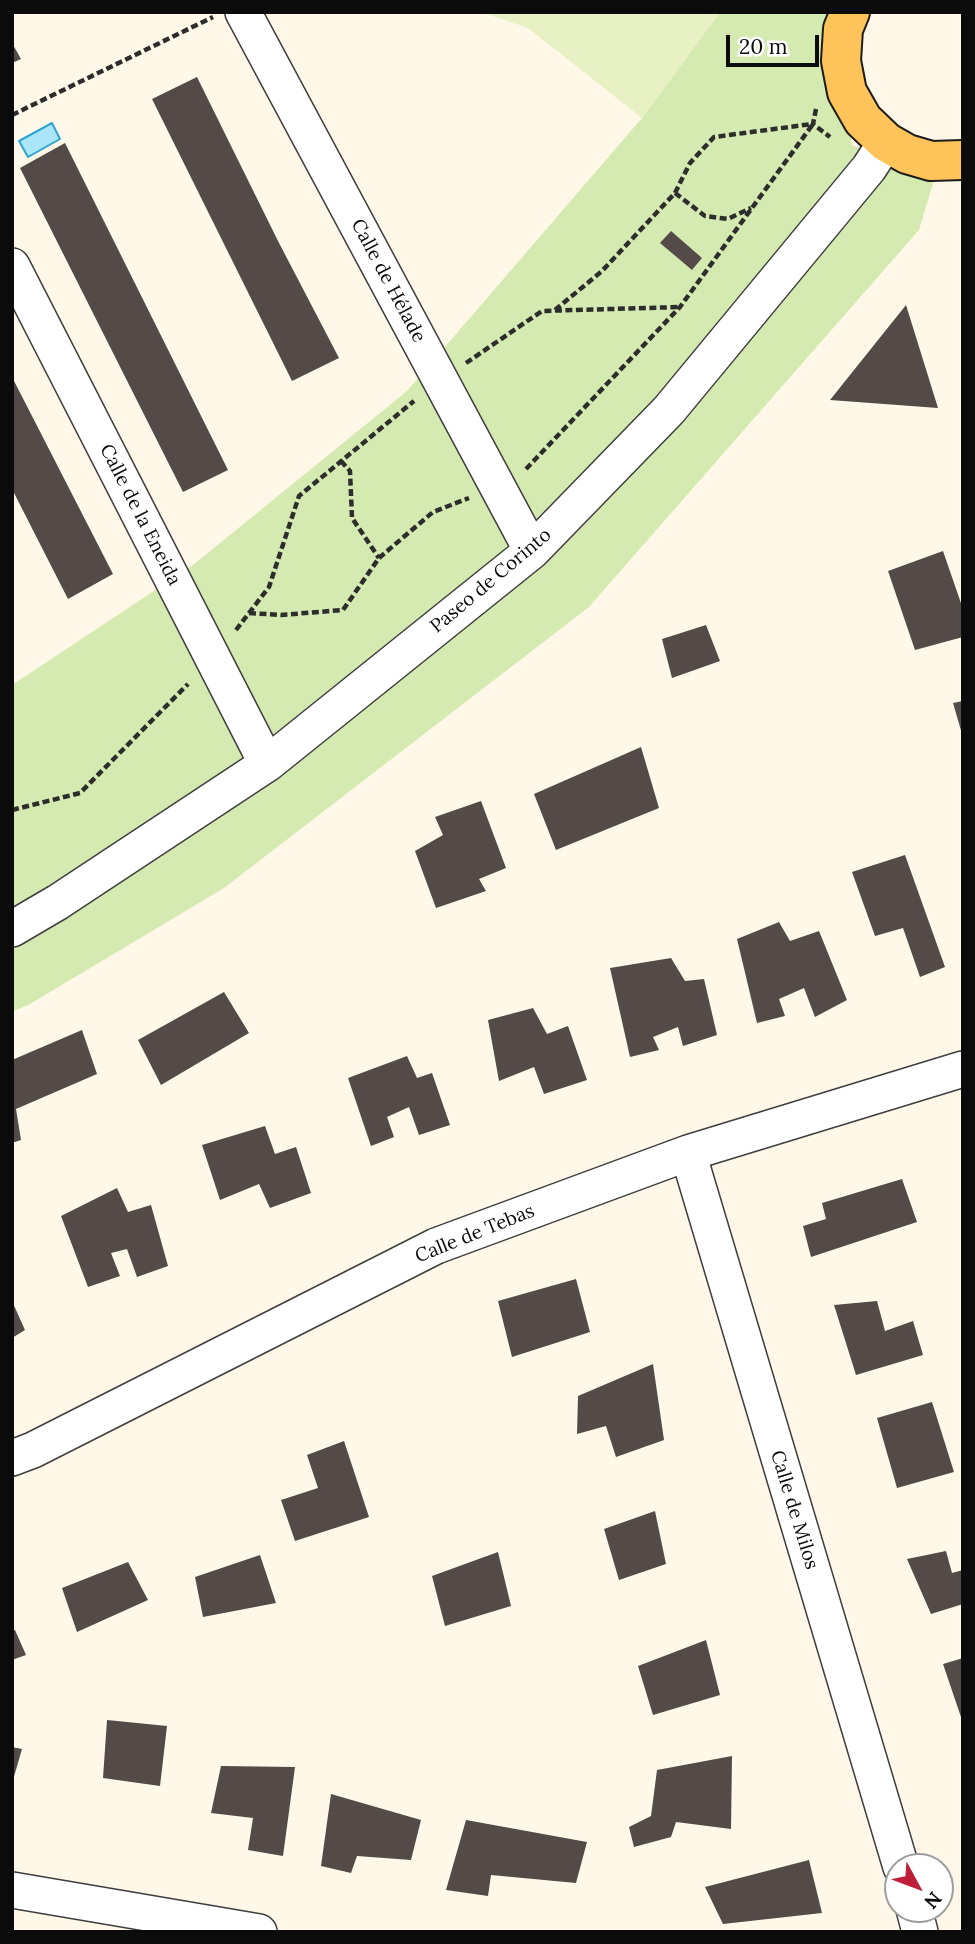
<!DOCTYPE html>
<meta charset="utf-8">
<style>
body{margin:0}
#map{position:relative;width:975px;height:1944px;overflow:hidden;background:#fff8e8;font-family:Lora,serif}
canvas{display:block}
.frame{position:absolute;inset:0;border:14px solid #0b0b0b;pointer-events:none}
.north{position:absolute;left:884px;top:1853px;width:70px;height:70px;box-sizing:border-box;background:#fff;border:2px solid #9d9d9d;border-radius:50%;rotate:131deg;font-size:19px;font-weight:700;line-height:28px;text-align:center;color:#0b0b0b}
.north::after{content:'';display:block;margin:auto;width:24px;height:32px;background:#bf1e39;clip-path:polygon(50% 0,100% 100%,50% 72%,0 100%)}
.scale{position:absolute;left:726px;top:35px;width:93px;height:32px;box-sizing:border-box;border:4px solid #0b0b0b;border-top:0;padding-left:9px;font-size:21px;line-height:24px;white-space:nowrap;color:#0b0b0b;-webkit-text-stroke:5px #fff;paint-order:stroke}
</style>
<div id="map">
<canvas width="975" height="1944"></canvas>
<div class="frame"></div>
<div class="north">N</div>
<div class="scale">20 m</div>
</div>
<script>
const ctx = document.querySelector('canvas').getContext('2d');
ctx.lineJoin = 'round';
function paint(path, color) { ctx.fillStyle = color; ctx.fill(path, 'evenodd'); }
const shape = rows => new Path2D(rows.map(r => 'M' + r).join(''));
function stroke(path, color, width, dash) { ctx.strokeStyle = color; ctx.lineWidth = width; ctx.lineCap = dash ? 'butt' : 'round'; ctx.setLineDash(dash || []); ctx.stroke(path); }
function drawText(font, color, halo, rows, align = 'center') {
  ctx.font = font + ' Lora,serif'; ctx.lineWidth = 7; ctx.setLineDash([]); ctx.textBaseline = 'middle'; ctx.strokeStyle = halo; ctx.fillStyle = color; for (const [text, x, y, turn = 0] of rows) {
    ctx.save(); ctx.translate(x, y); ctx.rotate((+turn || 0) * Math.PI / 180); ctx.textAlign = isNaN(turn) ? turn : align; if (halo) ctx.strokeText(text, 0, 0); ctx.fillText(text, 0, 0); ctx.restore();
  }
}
paint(shape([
 [720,12,823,12,833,16,852,145,934,180,919,230,589,607,224,888,30,1004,12,1012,12,685,193,565,407,391,642,118]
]), '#d5eab1');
paint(shape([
 [481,12,720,12,642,118,528,28]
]), '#e7f1c4');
const water = shape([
 [52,123,60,139,28,157,19,141,52,123]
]);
paint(water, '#abe5f8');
stroke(water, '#2fa4d2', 2);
paint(shape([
 [12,43,21,59,12,63],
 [197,77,278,241,339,358,292,381,152,99],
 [65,143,228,470,183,492,20,168],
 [671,231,702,258,692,270,660,243],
 [906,305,938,408,830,400],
 [12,377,113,574,68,599,12,489],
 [943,551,963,609,963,637,915,650,888,571],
 [706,625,720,661,672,678,662,639],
 [963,701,963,734,962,734,953,703],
 [641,747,659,808,556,850,534,794],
 [481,801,506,868,479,879,486,891,436,908,415,851,443,835,435,817],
 [905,855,945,967,920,977,903,928,875,936,852,872],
 [779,922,790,941,819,931,847,1000,815,1017,804,988,779,999,785,1016,757,1023,737,939],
 [671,958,685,981,704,979,717,1035,683,1046,678,1027,653,1037,659,1050,630,1057,610,968],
 [224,992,249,1033,161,1085,138,1040],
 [533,1008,547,1034,568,1026,587,1080,544,1094,534,1067,499,1081,488,1020],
 [82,1030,97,1074,16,1109,21,1140,12,1143,12,1060],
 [407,1056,417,1078,432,1073,450,1125,419,1135,409,1107,387,1117,394,1137,371,1146,348,1078],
 [265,1126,275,1154,296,1147,311,1193,270,1208,259,1184,220,1200,202,1145],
 [902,1179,917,1222,811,1257,803,1226,826,1219,822,1203],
 [117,1188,128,1212,151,1205,168,1266,137,1277,127,1249,111,1253,120,1276,88,1287,61,1216],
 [576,1279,590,1332,512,1357,498,1301],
 [12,1301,25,1330,12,1338],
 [877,1301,885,1331,913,1321,923,1355,856,1375,834,1305],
 [653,1364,664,1440,616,1457,606,1426,577,1434,578,1396],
 [932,1402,954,1472,897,1488,877,1418],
 [344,1441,369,1517,295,1541,281,1500,318,1488,307,1455],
 [655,1511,666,1564,619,1580,604,1529],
 [946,1551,952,1573,963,1570,963,1604,931,1614,907,1559],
 [498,1552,511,1606,445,1626,432,1576],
 [260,1555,276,1603,203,1617,195,1577],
 [128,1562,148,1600,77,1632,62,1588],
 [12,1630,15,1630,26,1655,12,1660],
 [706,1640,720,1695,653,1715,638,1666],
 [963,1658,963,1720,962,1720,943,1664],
 [107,1720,167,1726,160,1786,103,1778],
 [12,1747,22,1749,13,1780,12,1780],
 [732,1756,731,1829,676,1822,671,1837,634,1847,629,1827,651,1816,657,1770],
 [221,1766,295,1767,283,1856,248,1850,253,1818,211,1813],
 [331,1794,421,1820,411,1860,357,1856,351,1873,321,1866],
 [466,1820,587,1842,576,1883,491,1875,488,1896,446,1890],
 [809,1860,822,1913,723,1924,705,1887]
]), '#544a47');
const minor = shape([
 [243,12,532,551],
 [12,266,267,764],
 [12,929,58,902,267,764,532,551,669,410,869,168,886,142],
 [688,1153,901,1867],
 [12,1458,33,1450,436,1246,688,1153,963,1069],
 [12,1890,259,1932],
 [914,1909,920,1932]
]);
const major = shape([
 [850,12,843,29,841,61,847,92,863,120,886,142,907,154,931,161,963,160]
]);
stroke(minor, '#3e3e3e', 38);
stroke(major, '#1c1c1c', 42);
stroke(shape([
 [816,109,813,124,830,137],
 [12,115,213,17],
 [675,193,690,163,714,137,812,124],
 [555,310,602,271,675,193,705,216,728,219,751,208],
 [466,363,542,311,680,307],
 [341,461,350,471,352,518,379,558],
 [526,469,680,307,813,124],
 [249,613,281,615,343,610,379,558,433,512,469,498],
 [236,630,269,587,299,496,414,401],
 [12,810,80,793,188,684]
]), '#2d2d2d', 4.5, [7, 3.5]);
stroke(minor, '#fff', 35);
stroke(major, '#fec359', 38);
drawText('19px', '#0b0b0b', '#fff', [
 ["Calle de Hélade",388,281,62],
 ["Calle de la Eneida",140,515,63],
 ["Paseo de Corinto",491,581,-40],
 ["Calle de Tebas",475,1234,-22],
 ["Calle de Milos",794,1510,73]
]);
</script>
